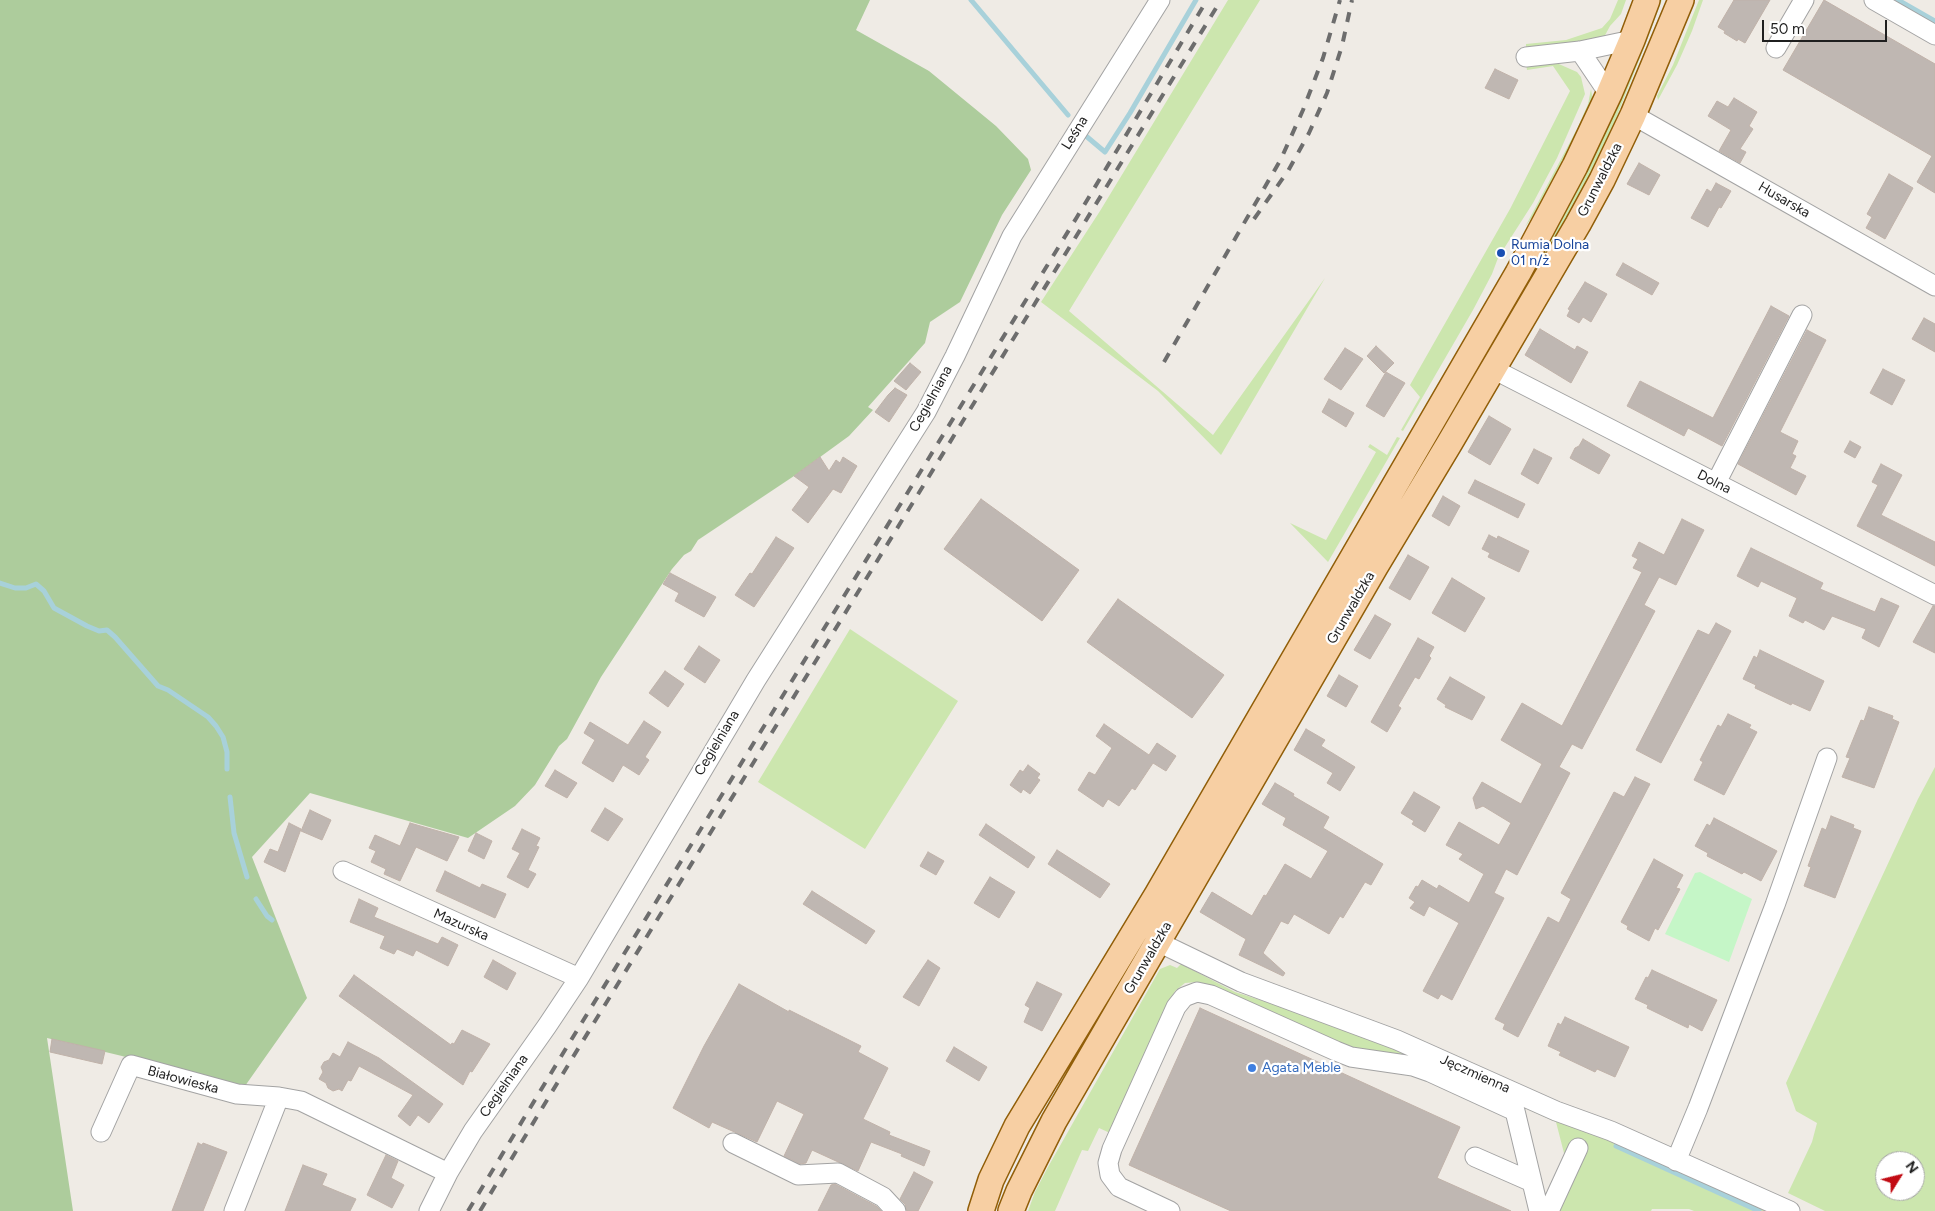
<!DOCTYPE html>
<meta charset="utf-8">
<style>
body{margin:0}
#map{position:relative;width:1935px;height:1211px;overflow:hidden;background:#efebe5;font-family:Figtree,sans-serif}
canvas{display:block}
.north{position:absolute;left:1875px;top:1151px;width:50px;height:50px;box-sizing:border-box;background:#fff;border:1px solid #a5a5a5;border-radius:50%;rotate:54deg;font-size:14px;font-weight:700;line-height:20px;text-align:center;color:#1f1f1f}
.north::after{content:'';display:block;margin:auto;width:18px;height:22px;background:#c20b13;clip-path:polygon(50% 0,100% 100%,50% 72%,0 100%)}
.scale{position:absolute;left:1762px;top:20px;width:125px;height:22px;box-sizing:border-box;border:2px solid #1f1f1f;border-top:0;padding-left:6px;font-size:15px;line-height:18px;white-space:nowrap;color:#1f1f1f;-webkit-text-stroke:4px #fff;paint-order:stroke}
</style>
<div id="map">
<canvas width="1935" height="1211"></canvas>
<div class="north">N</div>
<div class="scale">50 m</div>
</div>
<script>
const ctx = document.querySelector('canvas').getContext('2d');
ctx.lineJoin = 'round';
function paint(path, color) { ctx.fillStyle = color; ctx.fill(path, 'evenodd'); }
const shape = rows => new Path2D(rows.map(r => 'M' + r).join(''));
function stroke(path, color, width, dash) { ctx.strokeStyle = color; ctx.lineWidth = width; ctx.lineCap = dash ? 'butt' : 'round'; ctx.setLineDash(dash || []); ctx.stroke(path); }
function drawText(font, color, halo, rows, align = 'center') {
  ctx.font = font + ' Figtree,sans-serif'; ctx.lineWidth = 4.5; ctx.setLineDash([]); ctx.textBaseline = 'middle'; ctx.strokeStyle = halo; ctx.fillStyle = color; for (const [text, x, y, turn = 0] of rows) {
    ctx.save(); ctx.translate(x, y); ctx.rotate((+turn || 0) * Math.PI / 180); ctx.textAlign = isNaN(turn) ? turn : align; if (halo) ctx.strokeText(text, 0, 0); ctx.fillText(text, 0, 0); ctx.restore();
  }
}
paint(shape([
 [1228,0,1260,0,1069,311,1213,435,1325,278,1221,455,1158,391,1041,302,1100,211],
 [1618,0,1626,0,1621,14,1610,26,1603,39,1526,52,1526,44,1566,40,1602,28,1610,19],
 [1659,0,1662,0,1646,43,1606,143,1592,175,1484,363,1479,360,1624,89],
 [1699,0,1703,0,1692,31,1677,65,1658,100,1657,96,1673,65],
 [1552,61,1577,72,1581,77,1585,94,1557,158,1533,203,1503,250,1501,249,1496,256,1498,258,1492,274,1473,310,1403,431,1401,430,1420,397,1410,385,1510,209,1570,91,1553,66,1527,70,1526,64],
 [1591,89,1593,102,1549,194,1525,227,1578,127,1588,104],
 [1397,437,1400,438,1328,562,1290,523,1326,540,1376,452,1368,447,1370,444,1387,455],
 [850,629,958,701,865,849,758,782],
 [1935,767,1935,1211,1825,1211,1788,1193,1812,1142,1817,1123,1796,1111,1786,1083,1918,799],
 [1885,1161,1915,1161,1915,1191,1885,1191],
 [1181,964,1235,992,1317,1018,1404,1050,1586,1129,1766,1211,1694,1211,1689,1209,1652,1209,1651,1211,1559,1211,1588,1149,1571,1141,1565,1157,1556,1122,1413,1058,1346,1047,1209,985,1197,982,1185,983,1175,991,1110,1133,1099,1128,1088,1151,1082,1150,1055,1211,1028,1211,1035,1192,1048,1167,1160,969,1170,965,1177,968]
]), '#cce6ae');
paint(shape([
 [0,0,870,0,856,30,929,71,996,126,1028,159,1031,170,1002,215,960,302,930,322,925,343,868,407,873,410,849,436,794,476,698,540,691,551,684,555,672,569,601,677,567,739,559,746,535,785,515,806,468,838,310,793,252,857,307,998,245,1086,238,1090,122,1056,47,1038,73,1211,0,1211]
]), '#adcc9c');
paint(shape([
 [1700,872,1752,899,1729,962,1665,934,1695,873]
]), '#c5f6c7');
stroke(shape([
 [971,0,1068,115],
 [1898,0,1935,21],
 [1086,136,1105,152,1130,113,1196,0],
 [0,583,15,588,26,588,36,584,44,591,54,608,87,626,99,631,107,630,115,637,158,686,168,690,208,717,216,726,223,737,227,752,227,769],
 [230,797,234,833,247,877],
 [256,899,267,916,272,920],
 [1616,1146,1759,1211]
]), '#a8d1da', 5);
const building = shape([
 [1734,0,1770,0,1745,43,1738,39,1737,41,1724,33,1725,31,1718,27,1734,0],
 [1824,0,1935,64,1935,193,1917,182,1932,156,1783,70,1824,0],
 [1495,69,1518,80,1509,99,1485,88,1495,69],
 [1734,98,1757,112,1749,126,1753,129,1740,149,1746,152,1740,163,1719,151,1731,130,1708,116,1717,101,1728,107,1734,98],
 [1639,163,1660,175,1649,195,1627,184,1639,163],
 [1889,174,1913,188,1885,239,1866,228,1872,217,1867,214,1889,174],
 [1716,183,1731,191,1721,208,1719,207,1708,227,1691,218,1707,189,1711,192,1716,183],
 [1623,263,1659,283,1652,295,1616,275,1623,263],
 [1585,282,1607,294,1591,322,1583,317,1579,323,1567,316,1570,310,1568,309,1585,282],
 [1771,306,1789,316,1722,446,1688,428,1684,436,1627,406,1640,381,1713,418,1771,306],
 [1924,318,1935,324,1935,352,1912,339,1924,318],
 [1540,329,1575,350,1577,346,1588,352,1571,383,1525,355,1540,329],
 [1807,330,1826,340,1780,432,1798,441,1792,454,1796,456,1790,468,1806,476,1796,495,1738,464,1807,330],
 [1376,346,1394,363,1384,373,1367,356,1376,346],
 [1345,348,1363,359,1341,390,1324,379,1345,348],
 [910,363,921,372,906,390,894,381,910,363],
 [1883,369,1905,380,1892,405,1870,393,1883,369],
 [1386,372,1405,383,1384,417,1366,406,1386,372],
 [895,388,907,395,889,422,875,412,888,395,895,388],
 [1329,399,1354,413,1346,427,1322,412,1329,399],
 [1489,416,1511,429,1490,465,1468,452,1489,416],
 [1583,439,1610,455,1599,474,1570,458,1575,448,1579,446,1583,439],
 [1850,441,1861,447,1855,458,1844,452,1850,441],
 [1534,449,1552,458,1538,484,1521,474,1534,449],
 [820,457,829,471,836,460,840,463,843,457,857,466,841,493,833,489,808,523,792,510,809,487,794,476,820,457],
 [1881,464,1902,475,1881,515,1935,542,1935,566,1857,526,1878,485,1872,482,1881,464],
 [1475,480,1525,504,1518,518,1468,493,1475,480],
 [1443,496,1460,506,1449,526,1432,516,1443,496],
 [981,499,1079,570,1042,621,944,549,981,499],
 [1682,519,1704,530,1676,585,1659,577,1644,605,1655,611,1609,698,1582,749,1572,744,1559,767,1570,773,1517,875,1506,869,1494,893,1504,898,1452,1000,1441,994,1438,999,1423,991,1459,923,1429,906,1424,916,1410,908,1415,902,1409,898,1416,886,1418,887,1422,880,1437,889,1439,885,1469,903,1484,874,1459,859,1463,854,1446,845,1459,822,1499,845,1511,823,1483,806,1476,809,1473,798,1482,782,1521,804,1542,764,1501,740,1522,703,1562,726,1642,572,1633,568,1638,559,1632,556,1639,542,1664,555,1682,519],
 [1489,535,1497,539,1498,536,1529,551,1519,572,1488,557,1490,553,1482,549,1489,535],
 [776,537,794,548,754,607,735,595,750,573,752,574,776,537],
 [1751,548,1823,583,1820,589,1875,612,1881,598,1899,606,1879,647,1862,638,1866,629,1832,616,1824,630,1805,620,1803,623,1789,616,1797,598,1761,581,1758,587,1737,576,1751,548],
 [1408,555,1429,567,1410,600,1389,588,1408,555],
 [670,573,716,597,704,617,675,601,679,593,663,584,670,573],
 [1452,578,1485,598,1465,632,1432,613,1452,578],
 [1118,599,1224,675,1192,718,1087,642,1118,599],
 [1933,606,1935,606,1935,653,1913,642,1933,606],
 [1375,615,1391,624,1370,659,1354,650,1375,615],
 [1716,623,1731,631,1661,763,1636,750,1698,630,1709,635,1716,623],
 [1418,638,1434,647,1429,656,1431,658,1419,679,1415,677,1398,706,1401,708,1387,732,1371,722,1418,638],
 [699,646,720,660,705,683,684,669,699,646],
 [1760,650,1824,681,1810,711,1792,703,1791,705,1755,688,1756,685,1743,679,1754,656,1757,658,1760,650],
 [665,671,684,684,668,707,649,693,665,671],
 [1339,675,1358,686,1346,707,1327,696,1339,675],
 [1450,677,1485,697,1472,720,1445,707,1446,705,1437,699,1450,677],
 [1869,707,1893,716,1892,719,1899,722,1874,788,1842,777,1850,758,1846,757,1861,720,1864,721,1869,707],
 [1728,714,1751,725,1749,728,1757,732,1724,795,1694,780,1703,762,1700,760,1718,725,1721,727,1728,714],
 [644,721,661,732,645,757,649,760,639,775,623,765,613,782,582,763,595,740,584,733,590,722,628,745,644,721],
 [1104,724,1149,755,1157,743,1176,756,1166,771,1153,763,1135,790,1132,788,1119,806,1108,799,1103,807,1078,790,1089,772,1095,775,1112,748,1096,736,1104,724],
 [1306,729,1325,740,1321,746,1355,767,1340,791,1327,783,1333,773,1294,750,1306,729],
 [1028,765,1040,774,1037,778,1040,780,1030,794,1023,789,1021,793,1010,785,1020,770,1023,772,1028,765],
 [555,770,577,783,567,798,545,786,555,770],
 [1635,777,1650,784,1518,1037,1503,1029,1505,1024,1495,1019,1548,917,1559,923,1571,899,1561,893,1614,792,1624,797,1635,777],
 [1275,783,1294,794,1293,796,1329,817,1323,828,1383,864,1371,885,1365,882,1343,918,1340,916,1329,934,1294,914,1288,924,1281,921,1263,953,1285,973,1283,976,1239,955,1246,939,1200,912,1212,892,1252,916,1264,895,1266,896,1285,864,1311,879,1328,851,1283,825,1286,818,1262,804,1275,783],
 [1414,792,1440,807,1425,832,1412,824,1414,821,1401,813,1414,792],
 [605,808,623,819,608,841,591,831,605,808],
 [310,810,331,820,322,840,301,831,310,810],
 [1831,816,1854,825,1853,828,1861,831,1835,898,1804,886,1811,867,1808,866,1822,828,1826,830,1831,816],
 [1714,818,1777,851,1761,881,1744,872,1742,874,1707,856,1708,853,1695,846,1707,824,1710,826,1714,818],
 [289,823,301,829,285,872,264,862,270,849,278,852,289,823],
 [410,823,459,837,447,861,416,847,400,881,384,874,386,869,371,862,376,851,369,848,375,835,400,846,410,823],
 [986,824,1035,857,1028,868,979,835,986,824],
 [522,829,540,838,536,846,539,847,528,870,536,874,528,888,507,877,520,853,512,849,522,829],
 [476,833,492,841,484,859,468,851,476,833],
 [1057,850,1110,884,1100,898,1048,864,1057,850],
 [928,852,944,861,936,875,920,866,928,852],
 [1654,859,1683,875,1676,888,1680,889,1658,930,1655,928,1649,941,1627,929,1628,926,1621,922,1654,859],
 [445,871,480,888,482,884,506,894,495,918,436,891,445,871],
 [990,877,1015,892,999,918,974,903,990,877],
 [812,891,875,931,866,944,803,904,812,891],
 [359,899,378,908,374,917,438,944,442,937,458,945,448,966,416,950,413,956,397,949,394,954,380,948,385,936,350,922,359,899],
 [493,960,516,973,507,990,484,977,493,960],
 [928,960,940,968,919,1006,903,997,928,960],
 [1652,970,1717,1000,1702,1031,1689,1024,1688,1028,1647,1008,1648,1005,1635,999,1646,977,1648,978,1652,970],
 [354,975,451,1045,452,1043,454,1044,462,1030,490,1044,472,1072,470,1071,463,1085,339,996,354,975],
 [1037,982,1062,994,1042,1031,1024,1022,1030,1008,1025,1005,1037,982],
 [739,984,789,1012,789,1010,861,1046,858,1052,888,1068,863,1119,890,1132,889,1135,930,1151,924,1166,901,1156,902,1154,871,1142,858,1171,812,1150,806,1163,800,1164,784,1156,804,1114,777,1101,757,1142,712,1122,709,1128,673,1108,704,1046,739,984],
 [1200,1008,1460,1127,1437,1178,1511,1211,1231,1211,1129,1165,1200,1008],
 [1565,1017,1629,1047,1615,1077,1597,1069,1595,1072,1559,1055,1561,1052,1548,1046,1558,1023,1561,1025,1565,1017],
 [52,1039,105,1051,102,1064,50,1052,52,1039],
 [348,1042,379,1058,443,1104,429,1123,418,1115,410,1126,398,1116,413,1095,359,1066,351,1081,348,1080,342,1091,339,1089,333,1091,328,1088,326,1083,319,1079,323,1072,321,1067,324,1062,329,1060,333,1053,340,1057,348,1042],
 [954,1047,987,1067,979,1081,946,1061,954,1047],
 [198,1143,202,1145,203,1143,227,1152,203,1211,172,1211,198,1143],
 [386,1155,398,1161,391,1178,404,1185,392,1208,367,1195,386,1155],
 [303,1165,327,1174,322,1185,356,1199,350,1211,285,1211,303,1165],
 [914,1172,933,1182,918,1211,907,1211,905,1204,900,1199,914,1172],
 [835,1184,876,1206,881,1211,818,1211,831,1185,835,1184]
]);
paint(building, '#bfb7b2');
stroke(building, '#c0b2a9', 1);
const minor = shape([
 [1874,0,1935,35],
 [1776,48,1804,0],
 [1580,51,1609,94],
 [1526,57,1580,51,1632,40],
 [1633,115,1935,286],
 [1493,369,1935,595],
 [1716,483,1802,315],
 [343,871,579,978],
 [1158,942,1241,982,1397,1040,1556,1111,1611,1131,1790,1211],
 [101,1132,131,1065,237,1094,279,1097,301,1101,448,1173],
 [733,1143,798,1175,838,1173,883,1197,896,1211],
 [1475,1157,1532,1182],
 [1676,1161,1698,1108,1775,905,1827,758],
 [234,1211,279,1097],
 [429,1211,448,1173,473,1131,547,1026,579,978,756,680,926,412,955,356,1012,236,1160,0],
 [1170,1211,1119,1187,1110,1175,1108,1163,1112,1149,1176,1007,1184,997,1197,992,1211,995,1336,1051,1351,1057,1413,1066,1430,1072,1515,1111,1539,1211],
 [1549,1211,1578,1148]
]);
const major = shape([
 [981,1211,991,1180,1017,1126,1157,895,1518,273,1575,166,1609,94,1632,40,1647,0],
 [1011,1211,1019,1191,1054,1121,1375,567,1449,444,1578,224,1602,180,1633,115,1681,0]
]);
stroke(minor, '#a3a3a3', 21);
stroke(major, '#915e08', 28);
stroke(minor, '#fff', 19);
stroke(major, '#f7cfa3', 25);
stroke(shape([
 [1254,219,1288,171,1309,133,1327,93,1342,46,1352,0],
 [1164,362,1281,159,1303,110,1323,58,1340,0],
 [468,1211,565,1050,1077,217,1207,0],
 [480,1211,573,1057,1221,0]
]), '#6d6d6d', 4, [10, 10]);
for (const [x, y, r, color] of [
 [1501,253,5,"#1a4fb4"],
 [1252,1068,5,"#3f7fe0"]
]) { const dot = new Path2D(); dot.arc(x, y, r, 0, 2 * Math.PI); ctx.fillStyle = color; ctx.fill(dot); stroke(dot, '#fff', 2); }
drawText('14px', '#1f1f1f', '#fff', [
 ["Leśna",1075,133,-58],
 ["Grunwaldzka",1600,180,-63],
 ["Husarska",1784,200,30],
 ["Cegielniana",931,399,-61],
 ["Dolna",1714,482,27],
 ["Grunwaldzka",1351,608,-60],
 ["Cegielniana",717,743,-59],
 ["Mazurska",461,925,24],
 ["Grunwaldzka",1148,958,-60],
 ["Jęczmienna",1475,1074,24],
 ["Białowieska",183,1080,15],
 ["Cegielniana",504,1086,-55]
]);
drawText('14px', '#164399', '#fff', [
 ["Rumia Dolna",1511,245],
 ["01 n/ż",1511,261]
], 'left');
drawText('14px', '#366cbe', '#fff', [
 ["Agata Meble",1262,1068]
], 'left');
</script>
